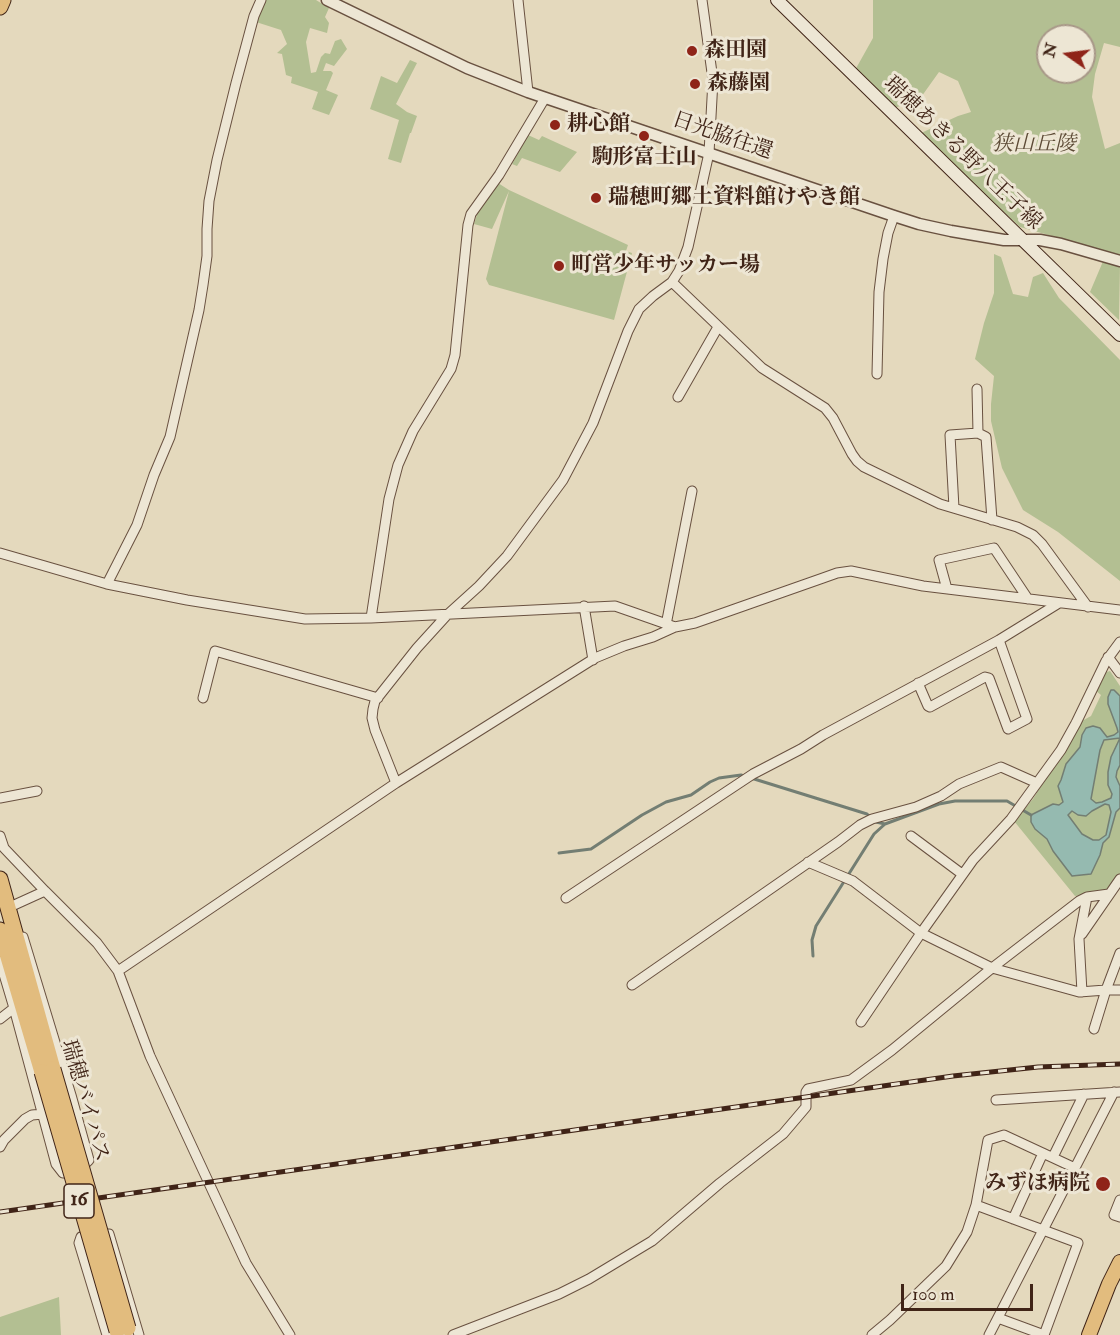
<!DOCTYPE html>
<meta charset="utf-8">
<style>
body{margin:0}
#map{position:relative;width:1120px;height:1335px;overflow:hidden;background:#e4d9bd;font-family:"IM FELL Double Pica",serif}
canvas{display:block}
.north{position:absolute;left:1036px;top:24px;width:60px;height:60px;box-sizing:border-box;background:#ede6d4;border:2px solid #a89888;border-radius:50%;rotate:284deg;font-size:16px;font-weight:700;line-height:24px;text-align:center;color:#402417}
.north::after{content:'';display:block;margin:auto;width:21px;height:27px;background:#8f2418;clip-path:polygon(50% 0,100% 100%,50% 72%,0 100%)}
.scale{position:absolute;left:901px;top:1284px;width:132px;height:27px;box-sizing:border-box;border:3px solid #402417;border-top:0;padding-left:8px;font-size:18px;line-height:21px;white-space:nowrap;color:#402417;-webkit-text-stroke:4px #ede6d4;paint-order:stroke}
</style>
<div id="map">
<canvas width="1120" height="1335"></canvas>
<div class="north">N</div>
<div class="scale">100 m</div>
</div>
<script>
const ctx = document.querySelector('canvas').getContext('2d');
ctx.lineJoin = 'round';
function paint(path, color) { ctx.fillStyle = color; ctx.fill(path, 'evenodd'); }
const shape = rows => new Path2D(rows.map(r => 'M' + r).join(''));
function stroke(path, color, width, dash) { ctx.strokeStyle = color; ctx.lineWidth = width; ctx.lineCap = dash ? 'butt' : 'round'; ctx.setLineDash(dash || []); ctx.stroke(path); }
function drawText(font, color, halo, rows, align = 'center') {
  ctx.font = font + ' "IM FELL Double Pica","Noto Serif JP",serif'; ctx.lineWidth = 6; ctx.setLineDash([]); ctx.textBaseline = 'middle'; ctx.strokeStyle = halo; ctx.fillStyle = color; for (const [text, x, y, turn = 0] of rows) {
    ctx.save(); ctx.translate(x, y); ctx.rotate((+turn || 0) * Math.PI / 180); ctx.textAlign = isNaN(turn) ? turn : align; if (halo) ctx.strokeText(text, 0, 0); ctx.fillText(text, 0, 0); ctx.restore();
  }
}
paint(shape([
 [264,0,316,0,329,8,325,17,329,23,327,33,310,28,306,42,311,73,316,72,321,57,325,53,330,54,335,41,341,39,347,49,334,66,326,63,323,71,331,71,333,73,326,90,338,95,329,115,312,109,318,92,291,83,292,77,286,75,282,54,277,53,287,44,281,30,256,22],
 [873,0,1120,0,1120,47,1104,43,1095,74,1092,97,1105,149,1120,143,1120,255,1020,227,919,134,958,116,971,112,958,81,939,72,919,100,891,109,854,72,873,38],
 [1048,36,1084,36,1084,72,1048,72],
 [410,60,417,63,396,104,407,112,417,116,411,133,410,133,401,163,388,159,399,120,370,109,381,76,397,83],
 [528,135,539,140,542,136,577,152,560,172,522,158,517,166,512,164],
 [498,183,509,190,628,245,626,251,632,253,614,320,489,285,486,279,509,191,492,229,474,224,478,211],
 [994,254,1001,257,1013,294,1028,297,1033,277,1043,273,1059,298,1120,360,1120,581,1058,532,1023,510,1002,468,991,421,991,404,994,376,975,359,984,323,994,293],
 [1104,259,1120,265,1119,320,1090,292],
 [1110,671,1120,686,1120,874,1104,892,1075,896,1014,821,1033,799,1080,722,1091,716,1101,695,1096,691,1103,673],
 [59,1297,61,1335,0,1335,0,1317]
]), '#b3bf92');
const water = shape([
 [1111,690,1114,690,1120,696,1120,765,1117,771,1116,777,1120,786,1120,808,1116,812,1109,837,1103,843,1100,855,1091,874,1072,876,1053,851,1047,839,1035,829,1031,822,1031,815,1053,804,1059,805,1063,802,1058,786,1061,780,1066,764,1080,747,1082,735,1086,728,1093,726,1100,728,1107,737,1114,735,1118,732,1117,728,1108,704,1108,697,1111,690],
 [1120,738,1111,757,1108,772,1108,785,1112,794,1111,798,1102,802,1096,803,1091,799,1100,750,1104,740,1120,738],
 [1105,804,1109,805,1111,812,1106,835,1099,840,1093,840,1082,834,1068,815,1072,811,1078,815,1086,816,1092,811,1105,804]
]);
paint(water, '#95bab0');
stroke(water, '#737e73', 1.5);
stroke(shape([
 [751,778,867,814,876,822,885,824,939,804,955,801,1007,801,1031,815],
 [559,853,591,849,642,815,666,802,691,795,710,782,719,778,741,775,744,776],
 [813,956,812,940,816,926,874,834,885,824]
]), '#737e73', 3);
const minor = shape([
 [518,0,528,92],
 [672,282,762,368,825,408,833,418,852,454,857,461,864,467,940,504,1017,527,1033,535,1042,544,1088,607],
 [877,374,879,292,883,259,888,233,894,216],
 [977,389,978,433,986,437,992,520],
 [678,397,718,327],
 [954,508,950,435,978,433],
 [0,553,107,584,187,600,305,619,371,618,615,606,675,627],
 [107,584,137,525,154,475,170,437,199,310,203,285,207,256,207,229,209,201,217,160,236,83,254,16,261,0],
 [947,589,939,560,994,548,1028,599],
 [584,606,593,660],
 [371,618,389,499,398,465,413,431,451,369,455,355,468,225,471,214,499,175,545,98],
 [666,625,692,491],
 [1108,657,1120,673],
 [918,683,928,706,930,707,985,677,989,678,1008,729,1027,719,999,640],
 [203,698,215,651,378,698],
 [396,783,375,730,372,718,373,709,375,701,417,648,447,615,479,586,507,556,563,480,593,423,628,331,639,309,653,296,672,282,679,271,688,247,709,153,713,80,702,0],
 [0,798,37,791],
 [0,836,4,848,45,891,97,943,118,971,150,1056,246,1263,290,1335],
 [911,836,962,874],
 [808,862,853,881,921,933,992,968,1079,992,1106,990,1120,990],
 [566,898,753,774,801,749,823,735,999,640,1059,603],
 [12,906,45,891],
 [1082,934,1120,879],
 [0,961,14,1008,56,1164,63,1173,79,1170,89,1160,71,1095,23,937],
 [118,971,396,783,595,658,624,646,653,637,675,627,695,623,823,578,837,573,851,571,923,586,1120,610],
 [632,985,838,842,860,825,872,819,916,807,941,796,959,784,1001,767,1037,783],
 [1082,992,1079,939,1087,897],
 [0,1019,14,1008],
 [861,1022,921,933,973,860,1011,819,1061,750,1076,723,1106,661,1120,642],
 [1094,1029,1106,990,1120,953],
 [996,1100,1120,1092],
 [0,1147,4,1140,25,1119,32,1115,43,1114],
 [1053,1157,1084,1094],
 [1120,1200,1114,1215,1120,1217],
 [976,1205,1078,1243,1044,1335,998,1318],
 [1013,1219,1043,1153],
 [107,1335,79,1243,81,1237,109,1234,139,1335],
 [453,1335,559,1294,589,1279,652,1241,720,1183,783,1134,806,1107,806,1092,808,1089,851,1080,892,1050,992,968,1079,901,1087,897,1109,894],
 [872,1335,890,1320,946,1266,967,1232,976,1205,988,1140,1004,1135,1075,1168],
 [989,1335,1114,1092]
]);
const tertiary = shape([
 [327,0,467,68,528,92,894,216,919,224,951,231,1004,240,1040,240,1061,244,1120,261]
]);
const secondary = shape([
 [777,0,1120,335]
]);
const primary = shape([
 [1089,1335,1109,1284,1120,1262]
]);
const trunk = shape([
 [0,7,3,0],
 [0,879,53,1069],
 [0,930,42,1072]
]);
stroke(minor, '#695140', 11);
stroke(tertiary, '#695140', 13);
stroke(secondary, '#402417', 14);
stroke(primary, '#402417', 16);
stroke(trunk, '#402417', 17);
stroke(minor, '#ede6d4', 9);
stroke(tertiary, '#ede6d4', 10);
stroke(secondary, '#ede6d4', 12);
stroke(primary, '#e2bc7e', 14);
stroke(trunk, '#e2bc7e', 15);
const rail = shape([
 [0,1212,953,1076,1038,1067,1120,1064]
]);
stroke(rail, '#402417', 5);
stroke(rail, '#ede6d4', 3, [9]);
const trunkBridge = shape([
 [53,1069,128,1328],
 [42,1072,117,1331]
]);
stroke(trunkBridge, '#402417', 17, []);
stroke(trunkBridge, '#e2bc7e', 15);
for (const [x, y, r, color] of [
 [692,51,6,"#8f2418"],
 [695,84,6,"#8f2418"],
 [555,125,6,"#8f2418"],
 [644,136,6,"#8f2418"],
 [596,198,6,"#8f2418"],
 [559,266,6,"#8f2418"],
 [1103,1184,8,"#8f2418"]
]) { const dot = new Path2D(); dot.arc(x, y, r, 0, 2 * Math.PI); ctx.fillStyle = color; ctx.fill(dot); stroke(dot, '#ede6d4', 2); }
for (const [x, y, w] of [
 [79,1201,30]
]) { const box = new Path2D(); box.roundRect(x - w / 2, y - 17, w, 34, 4.5); ctx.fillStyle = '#ede6d4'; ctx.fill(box); stroke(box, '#402417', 1.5); }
drawText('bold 20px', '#402417', null, [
 ["16",79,1201]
]);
drawText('bold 21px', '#402417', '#ede6d4', [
 ["森田園",704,51],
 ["森藤園",707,84],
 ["耕心館",567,125],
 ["駒形富士山",644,158,"center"],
 ["瑞穂町郷土資料館けやき館",608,198],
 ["町営少年サッカー場",571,266],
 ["みずほ病院",1090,1184,"right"]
], 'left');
drawText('21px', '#402417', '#ede6d4', [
 ["日光脇往還",722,137,19],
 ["瑞穂あきる野八王子線",962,154,44],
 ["瑞穂バイパス",84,1101,74]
]);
drawText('italic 21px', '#5d4b36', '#ede6d4', [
 ["狭山丘陵",1034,145]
]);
</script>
